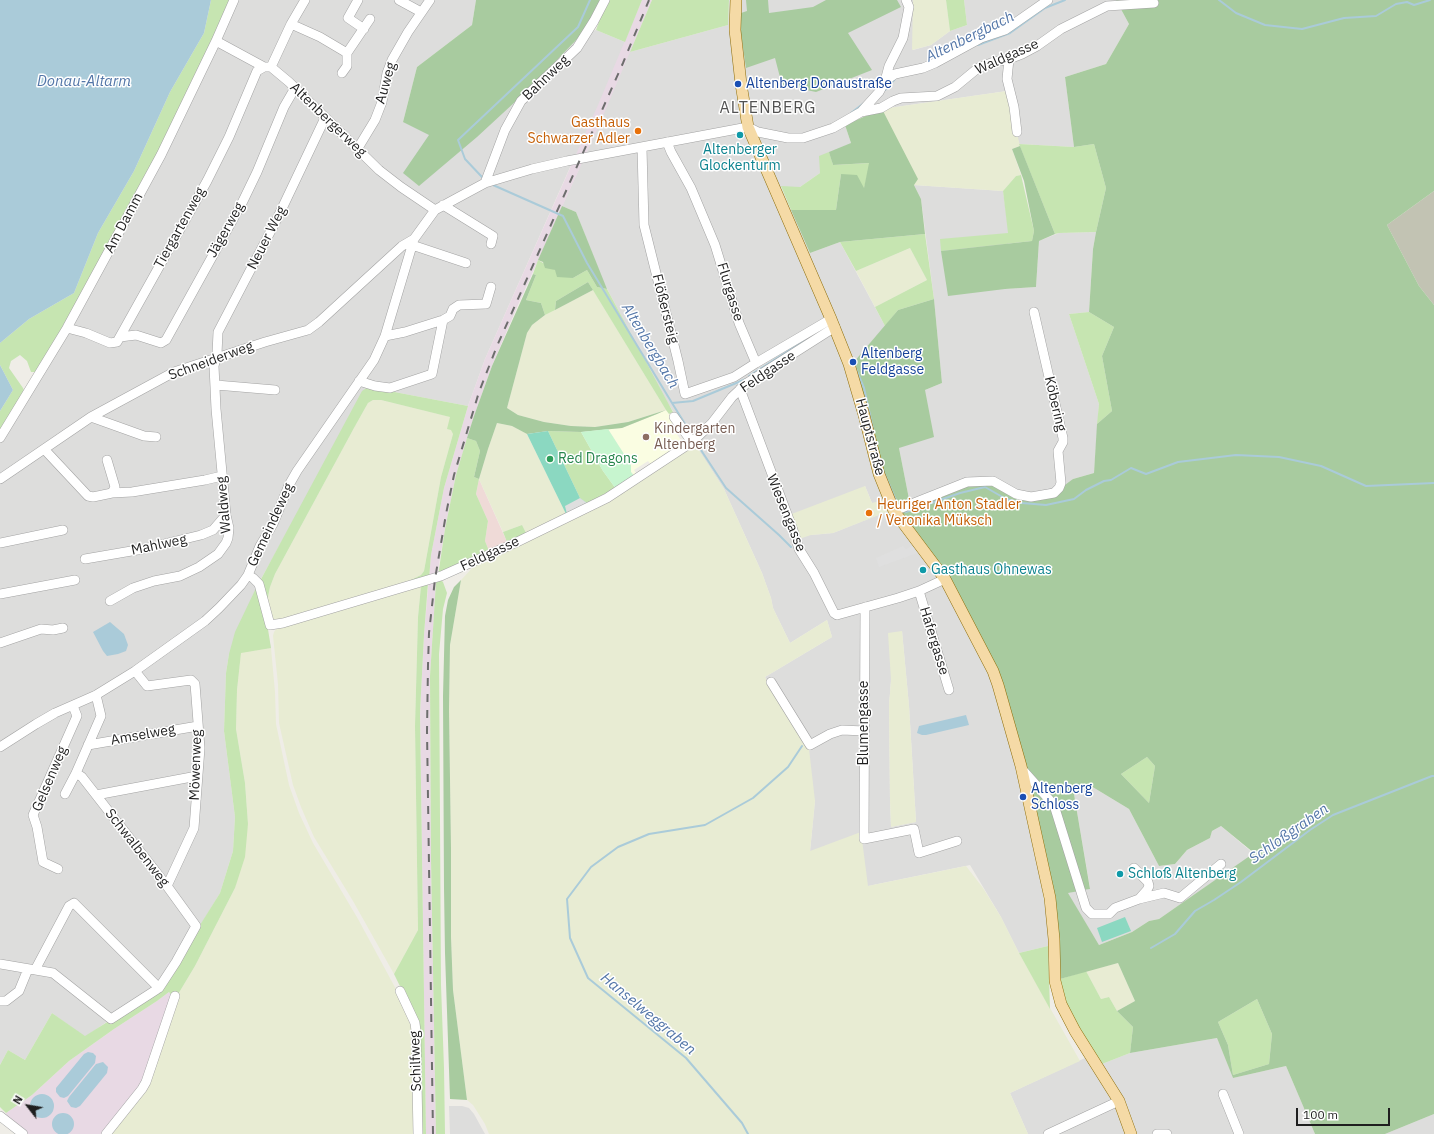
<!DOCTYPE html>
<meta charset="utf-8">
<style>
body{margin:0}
#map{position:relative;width:1434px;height:1134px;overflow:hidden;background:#efede7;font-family:"IBM Plex Sans",sans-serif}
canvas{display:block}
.north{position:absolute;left:8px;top:1086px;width:40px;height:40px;-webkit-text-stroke:3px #fff;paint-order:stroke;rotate:301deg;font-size:11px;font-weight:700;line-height:16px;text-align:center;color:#1f1f1f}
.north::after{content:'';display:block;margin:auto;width:14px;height:18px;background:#1f1f1f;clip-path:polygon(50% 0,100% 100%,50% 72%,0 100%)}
.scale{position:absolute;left:1296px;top:1108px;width:94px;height:18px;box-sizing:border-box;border:2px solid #1f1f1f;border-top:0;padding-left:5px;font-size:12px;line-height:14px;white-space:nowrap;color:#1f1f1f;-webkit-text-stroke:3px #fff;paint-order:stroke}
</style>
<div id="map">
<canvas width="1434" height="1134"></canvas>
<div class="north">N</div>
<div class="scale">100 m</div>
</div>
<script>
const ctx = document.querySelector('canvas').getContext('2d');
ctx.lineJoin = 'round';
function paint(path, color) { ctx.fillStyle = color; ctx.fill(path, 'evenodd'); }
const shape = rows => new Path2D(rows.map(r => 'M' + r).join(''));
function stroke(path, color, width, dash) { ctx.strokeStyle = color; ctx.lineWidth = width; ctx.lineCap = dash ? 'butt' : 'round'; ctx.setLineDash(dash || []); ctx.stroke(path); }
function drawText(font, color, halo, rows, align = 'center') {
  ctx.font = font + ' "IBM Plex Sans",sans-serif'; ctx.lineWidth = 3; ctx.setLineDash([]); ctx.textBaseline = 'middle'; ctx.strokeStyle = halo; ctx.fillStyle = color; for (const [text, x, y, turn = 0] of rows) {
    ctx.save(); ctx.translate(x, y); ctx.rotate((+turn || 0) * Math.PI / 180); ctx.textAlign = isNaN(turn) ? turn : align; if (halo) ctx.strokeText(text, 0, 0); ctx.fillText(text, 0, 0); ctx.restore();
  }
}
paint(shape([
 [237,0,476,0,472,25,417,67,403,122,529,89,582,34,596,30,625,42,630,52,728,25,729,0,913,0,913,50,931,45,950,31,967,25,964,0,1116,0,1129,24,1106,64,1065,77,1074,147,1019,144,1007,91,882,109,845,125,851,143,820,173,800,187,781,187,810,253,840,242,885,326,853,363,909,499,899,448,925,390,942,383,934,299,921,199,914,185,1003,191,1009,233,1005,289,1036,287,1039,241,1059,233,1096,232,1093,249,1089,312,1069,314,1099,404,1094,473,1073,479,1001,682,1024,774,1050,939,1048,946,1019,953,1001,917,970,865,868,886,810,852,815,801,777,695,765,677,832,637,827,620,790,643,773,608,771,598,762,573,724,489,669,405,624,321,603,281,576,212,562,206,579,169,571,165,485,359,468,406,368,387,257,586,271,648,229,654,226,673,224,731,235,817,233,851,220,893,167,980,85,1037,52,1013,25,1060,8,1050,0,1065,0,443,72,325],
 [865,486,872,503,888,511,833,533,811,535],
 [902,631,909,706,916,822,891,827,890,800,889,706,891,680],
 [1091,786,1129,809,1159,866,1175,864,1187,850,1210,838,1212,831,1221,826,1254,854,1159,919,1149,921,1132,932,1099,945,1067,893,1090,888,1073,788],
 [1217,1038,1233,1078,1286,1066,1315,1134,1028,1134,1010,1093,1085,1058,1102,1064,1130,1053],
 [449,1106,462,1106,469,1108,474,1114,485,1134,450,1134],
 [1434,1114,1434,1134,1385,1134]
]), '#dddddc');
paint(shape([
 [479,479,507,542,489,551,485,541,488,521,476,494]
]), '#efdad7');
paint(shape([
 [642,0,652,0,600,123,517,307,492,366,474,416,456,475,445,529,436,582,430,676,431,860,436,1134,426,1134,420,713,424,635,431,555,444,488,468,406,485,359,598,105],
 [169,992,172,996,140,1087,104,1134,28,1134,8,1119,6,1113,32,1095,69,1061,114,1029,157,1001]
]), '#e8d9e4');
paint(shape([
 [666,410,675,422,671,425,684,445,652,466,648,461,634,470,637,475,635,477,631,472,631,465,608,429,622,428,657,414]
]), '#fafde2');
paint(shape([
 [1434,191,1434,305,1419,286,1387,225]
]), '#c2c3b3');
paint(shape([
 [913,0,946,0,950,31,931,45,912,50],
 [1007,91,1020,146,1012,149,1021,175,1016,176,1003,191,914,185,882,109],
 [910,248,927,280,875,307,856,271],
 [593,290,666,410,628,422,595,427,571,426,544,422,518,415,507,408,527,333,532,325,545,315],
 [373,400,381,400,451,417,453,434,441,477,424,571,421,575,399,586,278,621,272,618,268,611,268,597,270,587,275,574,354,428,368,403],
 [497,423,512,426,527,434,566,514,526,533,522,525,503,532,479,479,488,449],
 [695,444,724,489,762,573,771,598,773,608,790,643,827,620,832,637,765,677,809,749,815,801,810,851,861,832,868,886,966,866,983,888,1001,917,1019,953,1080,1061,1010,1093,1028,1134,489,1134,485,1124,473,1105,467,1100,453,990,451,937,451,848,449,709,450,645,461,580,476,564],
 [865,486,872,503,883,500,889,511,833,533,811,535,799,539,789,515],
 [421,586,418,617,415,726,418,930,394,974,353,901,314,837,301,807,293,785,279,723,278,684,273,636,274,632,277,628],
 [902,631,909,706,916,822,891,827,890,800,889,706,891,680,888,633],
 [271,648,275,692,276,724,289,785,299,813,313,843,358,919,397,991,412,1023,415,1134,110,1134,139,1098,177,996,195,966,235,888,248,824,245,783,236,729,237,690,241,652],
 [1118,963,1135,1001,1117,1011,1109,997,1101,999,1086,971]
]), '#e8ecd3');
paint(shape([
 [211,0,231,0,158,158,71,319,37,372,31,372,27,361,20,355,11,361,9,368,23,388,25,393,0,433,0,411,13,390,0,365,0,343,29,319,74,293,98,233,134,171,170,92,204,33],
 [607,0,642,0,625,42,596,30],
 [652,0,729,0,728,25,630,52],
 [946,0,964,0,967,25,950,31],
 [1019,144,1074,147,1094,144,1106,188,1096,232,1059,233,1055,234],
 [829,152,833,165,870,163,864,189,841,174,836,210,791,210,781,186,800,187,820,173,819,156],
 [1021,175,1034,231,1032,241,941,251,940,239,1008,233,1003,191,1016,176],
 [925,234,934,299,898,310,885,326,875,307,927,280,910,248,856,271,840,242],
 [538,260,555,270,573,278,587,270,597,287,607,289,673,412,669,414,666,410,588,282,556,301,555,310,545,315,541,303,526,300,536,275,533,274],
 [1089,312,1114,327,1102,356,1112,411,1097,424,1099,404,1069,314],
 [368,387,468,406,444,488,431,555,429,579,399,586,421,575,424,571,441,477,453,434,451,430,447,429,450,417,381,400,373,400,368,403,354,428,275,574,270,587,268,597,268,611,260,581,362,391],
 [548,431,581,432,603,471,616,489,588,504,580,498],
 [467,438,476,441,480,451,474,477,479,479,476,494,488,521,485,541,489,551,438,576,445,529,456,475],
 [522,525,526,533,507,542,503,532],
 [440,579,443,582,447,593,443,609,439,654,441,985,444,1068,445,1134,436,1134,431,860,430,676,436,582],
 [428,583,424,635,420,713,426,1134,420,1134,418,1023,394,974,418,930,415,726,418,617,421,586],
 [257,586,266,617,271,648,241,653,237,690,236,729,245,783,248,824,245,857,235,888,195,966,177,996,172,996,169,992,157,1001,114,1029,69,1061,32,1095,6,1113,0,1107,0,1065,8,1050,25,1060,52,1013,85,1036,160,989,220,893,233,851,235,817,224,731,226,673,229,654,235,632],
 [1147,757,1155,766,1149,803,1121,774],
 [1048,946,1050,1009,1019,953],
 [1086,971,1101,999,1109,997,1117,1011,1133,1027,1130,1053,1102,1064,1079,1030,1067,1005,1060,979],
 [1257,999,1272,1034,1269,1064,1233,1075,1228,1045,1218,1022]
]), '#c6e5b1');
paint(shape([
 [476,0,602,0,582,34,529,89,477,137,419,186,403,173,429,135,403,122,417,67,472,25],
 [746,0,768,0,769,13,813,7,826,0,897,0,901,7,848,33,872,70,816,92,782,85,775,58,746,68,740,27,741,13,747,11],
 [1116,0,1434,0,1434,191,1387,225,1419,286,1434,305,1434,1114,1385,1134,1315,1134,1286,1066,1233,1078,1217,1038,1130,1053,1133,1027,1117,1011,1135,1001,1118,963,1060,979,1025,774,1052,806,1079,891,1068,893,1099,945,1132,932,1149,921,1159,919,1254,853,1221,826,1212,831,1210,838,1187,850,1175,864,1159,866,1129,809,1091,786,1073,788,1090,889,1082,890,1056,804,1023,767,1001,682,898,512,971,484,993,483,1046,499,1073,479,1094,473,1097,424,1112,411,1102,356,1114,327,1089,312,1093,249,1096,232,1106,188,1094,144,1074,147,1065,77,1106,64,1129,24],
 [1147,757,1155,766,1149,803,1121,774],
 [1257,999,1272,1034,1269,1064,1233,1075,1228,1045,1218,1022],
 [882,109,918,179,914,185,921,199,925,234,840,242,810,253,791,210,836,210,841,174,857,175,864,188,869,163,833,165,829,152,851,143,845,125],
 [1020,146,1055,234,1039,241,1036,287,1005,289,948,296,941,251,1032,241,1034,231,1024,181,1012,149],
 [562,206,576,212,607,289,597,287,587,270,573,278,557,277,555,270,545,268,543,262,538,260],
 [533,274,536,275,526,300,541,303,545,315,532,325,527,333,507,408,518,415,544,422,571,426,595,427,628,422,666,410,657,414,622,428,581,432,548,431,527,434,512,426,497,423,488,449,479,479,474,477,480,451,476,441,467,438,474,416,492,366],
 [588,282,593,290,555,310,556,301],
 [934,299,942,383,925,390,934,437,899,448,909,499,895,506,878,460,853,363,898,310],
 [461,580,450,645,449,709,451,848,451,937,453,990,467,1100,450,1099,445,953,444,888,443,696,445,616,448,600,454,587]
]), '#a8cb9f');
paint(shape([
 [608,429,631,465,631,472,635,477,616,489,603,471,581,432]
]), '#c7f5cf');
paint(shape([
 [548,431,580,498,588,504,566,514,527,434],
 [1125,917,1131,931,1102,942,1097,928]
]), '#8bd8c1');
paint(shape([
 [616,117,622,133,623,146,598,149,597,132,604,120],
 [580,498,588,504,567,514,565,506],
 [913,545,917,553,879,567,876,558,903,546,906,549]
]), '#dfdfdf');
paint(shape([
 [0,0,211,0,204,33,170,92,134,171,98,233,74,293,29,319,0,343],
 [0,365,13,390,0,411],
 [110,622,124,634,128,645,126,651,118,654,107,656,103,651,93,632],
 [966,715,969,725,926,735,922,735,917,733,919,726],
 [88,1052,93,1053,96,1056,95,1063,68,1096,64,1098,60,1097,56,1092,56,1088,84,1054],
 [103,1062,108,1067,107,1073,80,1106,76,1108,71,1107,67,1101,69,1097,96,1064],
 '30 1106a12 12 0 1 1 24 0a12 12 0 1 1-24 0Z',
 '52 1124a11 11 0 1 1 22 0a11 11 0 1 1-22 0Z'
]), '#aacbd9');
stroke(shape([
 [1219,0,1236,13,1265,25,1302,29,1344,18,1376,16,1396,4,1407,2,1414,5,1430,0],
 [978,45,1010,33,1045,8,1065,0],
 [885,90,895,79],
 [851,113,864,103],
 [482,177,465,159,458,140,578,27,590,0],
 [493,185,563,216,587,263,672,403,693,401,746,379],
 [854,364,864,388,874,433],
 [749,376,816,333],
 [672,403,687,427],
 [697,444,726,488,779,535,791,547],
 [883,470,897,503],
 [906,512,960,493,985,487,1006,499,1022,503,1046,505,1074,499,1086,490,1104,481,1111,480,1131,468,1146,474,1178,462,1236,455,1279,457,1321,466,1366,486,1434,483],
 [1151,948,1175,934,1195,911,1214,900,1241,882,1310,830,1333,815,1432,776,1434,776],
 [748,1134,742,1123,686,1058,588,978,570,938,567,899,591,867,618,847,649,834,705,825,753,798,788,767,802,746]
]), '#aacbd9', 2);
const minor = shape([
 [358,0,348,18,364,29],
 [399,0,421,12],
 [291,24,320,37,347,53,370,19],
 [216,41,264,67,271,67,289,82,379,170,401,187,435,210],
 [1009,59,1007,79,1014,107,1017,132],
 [271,67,291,24,305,0],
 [342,73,347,66,347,53],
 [885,81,889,66,903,38,909,7,906,0],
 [861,112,881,108,893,101,901,98,937,96,955,87,978,68,994,62,1009,59,1022,54,1037,46,1061,29,1107,6,1154,3],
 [667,142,671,152,691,188,715,245,739,323,756,363,831,319],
 [358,148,375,120,382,102,387,73,392,60,408,32,430,0],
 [642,148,644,225,678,361,685,394,734,377,756,363],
 [485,183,505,130,521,101,577,48,594,21,605,0],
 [443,205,493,236,491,244],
 [412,245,466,263],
 [67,328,86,333,110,343,117,342,207,181,229,137,257,71,264,67],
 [385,336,405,332,443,320,450,316,453,309,459,305,486,304,491,287],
 [120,337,136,335,161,343,166,340,243,201,257,172,284,107,295,88],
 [359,381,375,386,390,388,432,374,443,320],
 [216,385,275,390],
 [740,389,793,530,799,549,814,573,834,613,837,615,898,598,919,591,945,579],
 [91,417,144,436,156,437],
 [674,417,692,442],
 [0,438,67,328,161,155,216,41,234,0],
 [44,449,88,496,93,497,112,493,115,487,107,460],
 [0,479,91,417,174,372,265,342,308,330,319,322,402,246,414,239],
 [112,493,132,492,205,480,222,476],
 [894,511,967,482,993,481,1016,494,1031,497,1054,493,1059,488,1061,483,1058,451,1063,442,1063,438,1034,312],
 [0,543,63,530],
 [85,559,143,549,201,535,213,530,226,515],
 [248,575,253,578,259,584,270,625,283,623,441,576,515,543,607,498,692,442,712,423,732,397,747,383,835,327],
 [919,591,949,690],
 [0,594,75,580],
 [110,601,133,588,154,581,180,576,199,567,218,554,226,543,228,538,229,528,226,515,216,409,214,366,217,354,218,332,277,219,325,118],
 [865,607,864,839,914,829,919,853,957,841],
 [0,643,41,629,53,630,63,628],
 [135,671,147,686,191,680,195,684,200,748,194,828,167,886],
 [771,682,810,745,830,734,842,730,864,731],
 [88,745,198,726],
 [0,747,36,724,55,713,96,695,135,671,205,621,219,608,241,585,248,575,260,546,273,524,289,485,297,471,374,360,385,336,414,239,435,210,485,183,532,169,567,161,748,127,758,132,788,138,803,138,833,128,861,112,879,92,885,81,895,74,923,68,935,63,981,38,1005,30,1048,0],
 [1021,768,1054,805,1086,908,1092,914,1109,914,1115,908,1139,899,1164,893,1180,898,1221,864],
 [65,794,76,773],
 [96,795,197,776],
 [1134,868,1148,882,1149,886,1147,890,1139,899],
 [58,869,43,862,37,827,33,815,77,716,73,706],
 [0,964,53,973,111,1019,159,988,176,962,196,926,167,886,82,777,76,773,101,716,96,695],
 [35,970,69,906,74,903,159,988],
 [400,991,415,1023,416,1031,418,1134],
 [0,1001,6,1001,19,991,28,969],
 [1223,1094,1239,1134],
 [0,1116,23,1134],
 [106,1134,142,1089,146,1082,175,996],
 [1048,1134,1119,1101],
 [1157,1134,1167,1134]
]);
const major = shape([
 [736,0,735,30,741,84,748,127,831,319,849,364,864,415,879,474,894,511,945,579,993,671,998,685,1021,766,1050,898,1054,939,1055,981,1061,1004,1075,1031,1119,1101,1131,1134]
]);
stroke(minor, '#a3a3a3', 10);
stroke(major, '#8f6f0c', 12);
stroke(minor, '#fff', 9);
stroke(major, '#f5daa6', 11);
stroke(shape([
 [433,1134,427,731,428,665,429,633,435,579,446,514,454,475,479,392,497,346,623,63,649,0]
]), '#6d6d6d', 2, [8, 8]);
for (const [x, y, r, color] of [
 [738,84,4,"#1a4fb4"],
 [638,131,4,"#e8710a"],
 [740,135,4,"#0f9aa8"],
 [853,362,4,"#1a4fb4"],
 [646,437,4,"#8d6e63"],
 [550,459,4,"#2e9e5b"],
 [869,513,4,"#e8710a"],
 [923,570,4,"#0f9aa8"],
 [1023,797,4,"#1a4fb4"],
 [1120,874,4,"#0f9aa8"]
]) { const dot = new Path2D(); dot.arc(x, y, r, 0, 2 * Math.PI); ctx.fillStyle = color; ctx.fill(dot); stroke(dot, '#fff', 1.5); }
drawText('14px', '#1f1f1f', '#fff', [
 ["Waldgasse",1007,57,-24],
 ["Bahnweg",546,78,-44],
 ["Auweg",386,83,-74],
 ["Altenbergerweg",328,120,44],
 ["Am Damm",124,223,-62],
 ["Tiergartenweg",180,228,-61],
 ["Jägerweg",226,230,-61],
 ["Neuer Weg",267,238,-63],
 ["Flurgasse",730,292,73],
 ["Flößersteig",665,309,76],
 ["Schneiderweg",211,361,-20],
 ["Feldgasse",768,372,-34],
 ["Köbering",1055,404,77],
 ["Hauptstraße",870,437,75],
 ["Waldweg",224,505,-95],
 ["Wiesengasse",786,513,68],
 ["Gemeindeweg",271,525,-65],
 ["Mahlweg",159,545,-12],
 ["Feldgasse",490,554,-25],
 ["Hafergasse",934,641,73],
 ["Blumengasse",864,723,-90],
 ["Amselweg",143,735,-10],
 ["Möwenweg",196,765,-88],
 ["Gelsenweg",50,779,-67],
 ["Schwalbenweg",137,848,52],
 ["Schilfweg",416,1061,-92]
]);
drawText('14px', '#164399', '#fff', [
 ["Altenberg Donaustraße",746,84],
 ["Altenberg",861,354],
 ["Feldgasse",861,370],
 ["Altenberg",1031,789],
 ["Schloss",1031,805]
], 'left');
drawText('14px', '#c56008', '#fff', [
 ["Gasthaus",630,123],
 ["Schwarzer Adler",630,139],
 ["Heuriger Anton Stadler",877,505,"left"],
 ["/ Veronika Müksch",877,521,"left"]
], 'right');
drawText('14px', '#0d838f', '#fff', [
 ["Altenberger",740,150,"center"],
 ["Glockenturm",740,166,"center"],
 ["Gasthaus Ohnewas",931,570],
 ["Schloß Altenberg",1128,874]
], 'left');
drawText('14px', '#785e54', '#fff', [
 ["Kindergarten",654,429],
 ["Altenberg",654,445]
], 'left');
drawText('14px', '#27864d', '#fff', [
 ["Red Dragons",558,459]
], 'left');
drawText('italic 15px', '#5376a8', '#fff', [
 ["Altenbergbach",970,37,-26],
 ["Donau-Altarm",84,82],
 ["Altenbergbach",650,346,59],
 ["Schloßgraben",1289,834,-35],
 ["Hanselweggraben",648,1014,40]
]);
ctx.letterSpacing = '1px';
drawText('16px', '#525252', '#fff', [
 ["ALTENBERG",768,108]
]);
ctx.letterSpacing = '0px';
</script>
